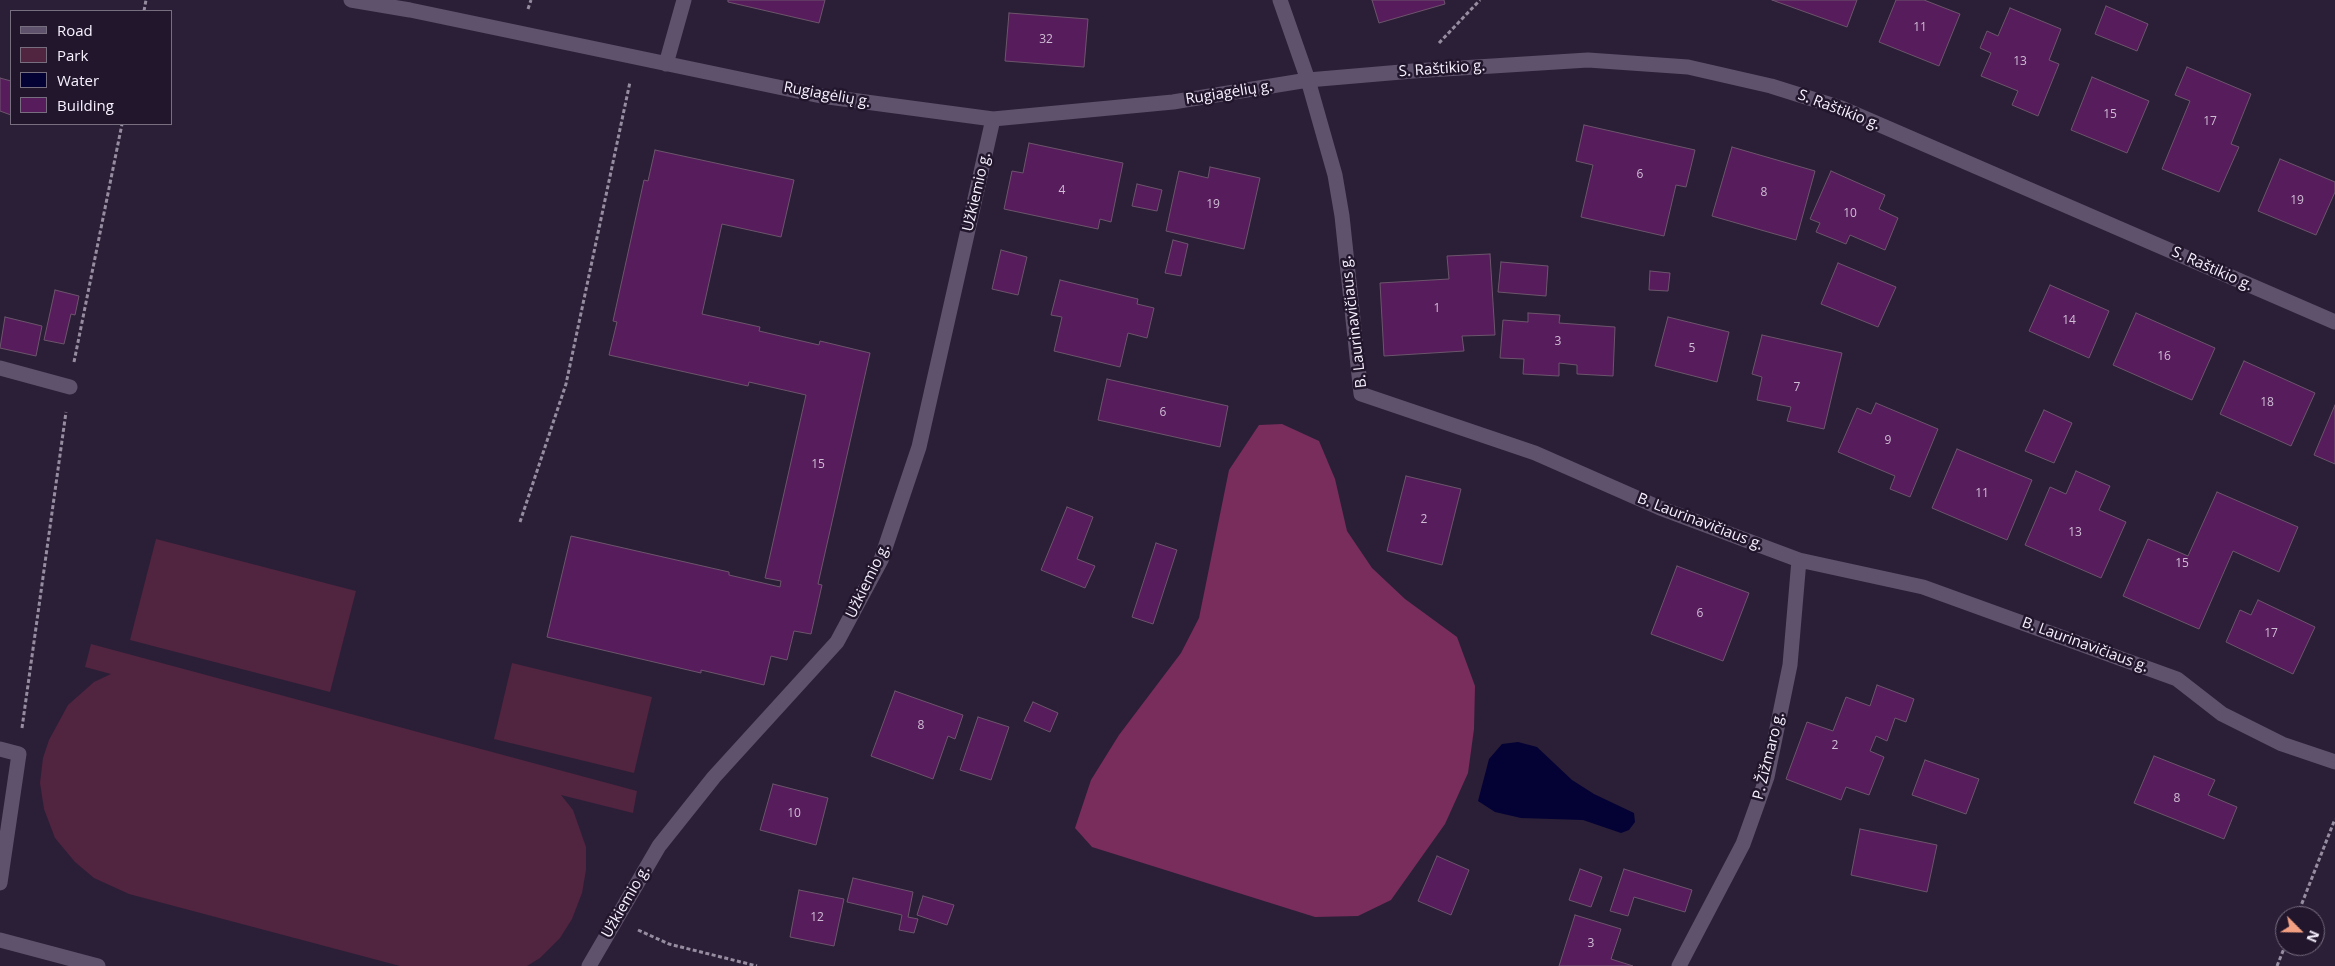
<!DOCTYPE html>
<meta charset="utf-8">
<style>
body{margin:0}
#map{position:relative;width:2335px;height:966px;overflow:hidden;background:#2b1f37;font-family:"Open Sans",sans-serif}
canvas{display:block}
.legend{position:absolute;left:10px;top:10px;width:162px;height:115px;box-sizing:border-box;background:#21162c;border:1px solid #776e80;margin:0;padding:6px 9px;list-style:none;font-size:15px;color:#f7f1fe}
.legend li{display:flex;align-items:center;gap:10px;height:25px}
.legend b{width:25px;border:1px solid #776e80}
.north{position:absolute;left:2275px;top:906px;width:50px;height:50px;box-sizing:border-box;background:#21162c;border:1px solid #776e80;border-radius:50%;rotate:113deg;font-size:14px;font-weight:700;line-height:20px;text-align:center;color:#f7f1fe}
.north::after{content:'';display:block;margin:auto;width:18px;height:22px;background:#f39f82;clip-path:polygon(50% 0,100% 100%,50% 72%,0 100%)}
</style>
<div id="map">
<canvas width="2335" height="966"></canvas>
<ul class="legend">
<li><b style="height:6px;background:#5f526c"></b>Road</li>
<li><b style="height:14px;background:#512440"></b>Park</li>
<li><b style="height:14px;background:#040235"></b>Water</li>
<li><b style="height:14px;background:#571c5b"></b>Building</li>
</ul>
<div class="north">N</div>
</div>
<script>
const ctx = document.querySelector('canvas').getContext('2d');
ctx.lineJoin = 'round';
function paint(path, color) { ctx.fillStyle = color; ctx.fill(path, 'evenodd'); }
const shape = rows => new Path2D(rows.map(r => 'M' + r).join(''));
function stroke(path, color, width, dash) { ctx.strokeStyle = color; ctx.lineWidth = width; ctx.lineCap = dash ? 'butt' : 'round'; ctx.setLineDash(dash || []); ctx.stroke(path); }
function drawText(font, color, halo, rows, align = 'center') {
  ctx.font = font + ' "Open Sans",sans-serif'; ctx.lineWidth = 5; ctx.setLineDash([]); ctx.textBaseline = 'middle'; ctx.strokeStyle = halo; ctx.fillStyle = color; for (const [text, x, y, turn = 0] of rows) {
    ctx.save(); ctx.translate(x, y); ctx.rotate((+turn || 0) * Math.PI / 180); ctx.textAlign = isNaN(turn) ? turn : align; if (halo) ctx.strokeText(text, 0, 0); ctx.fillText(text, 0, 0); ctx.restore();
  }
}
paint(shape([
 [156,539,356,591,330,692,130,640],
 [91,644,637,791,633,813,561,795,573,810,586,847,586,870,582,893,572,919,560,938,540,958,527,966,400,966,129,894,94,878,75,862,55,838,44,809,40,783,43,758,49,740,68,705,94,682,111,674,85,667],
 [512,663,652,697,634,773,494,739]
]), '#512440');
paint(shape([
 [1282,424,1319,441,1335,479,1347,531,1372,568,1405,599,1457,637,1475,686,1474,729,1468,773,1445,824,1391,900,1358,916,1315,917,1092,847,1075,828,1091,780,1119,735,1181,653,1199,618,1229,470,1259,425]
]), '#782d5d');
paint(shape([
 [1518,742,1537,747,1572,780,1594,794,1634,813,1635,822,1629,830,1621,833,1583,820,1521,818,1495,812,1478,801,1489,759,1502,744]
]), '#040235');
const building = shape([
 [728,0,825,0,819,23,728,2,728,0],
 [1372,0,1444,0,1445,4,1379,23,1372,0],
 [1772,0,1857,0,1847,27,1772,0],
 [1896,0,1924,0,1960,14,1939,66,1879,42,1896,0],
 [2106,6,2148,24,2137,51,2095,34,2106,6],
 [2010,8,2061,29,2049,60,2059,64,2038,116,2012,105,2018,91,1981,76,1991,53,1980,48,1987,31,1998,36,2010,8],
 [1009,13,1088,19,1084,67,1005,61,1009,13],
 [2187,67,2251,94,2231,144,2239,147,2219,192,2162,169,2190,101,2175,95,2187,67],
 [2092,77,2149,101,2127,153,2071,130,2092,77],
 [0,78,11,81,11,115,0,111,0,78],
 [1584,125,1695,150,1686,187,1676,185,1664,236,1581,217,1593,165,1576,161,1584,125],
 [1029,143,1123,163,1111,222,1100,219,1098,229,1004,209,1012,171,1023,173,1029,143],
 [1732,147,1815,171,1796,240,1712,216,1732,147],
 [655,150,794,180,781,237,722,224,702,314,760,327,759,331,819,345,820,341,870,353,818,584,822,585,811,634,794,631,787,660,771,656,764,685,701,670,701,673,547,637,571,536,729,572,729,575,780,587,781,581,765,578,806,395,749,382,748,386,609,355,617,322,613,321,644,180,648,181,655,150],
 [2280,159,2335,182,2335,192,2316,235,2258,211,2280,159],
 [1210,167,1260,178,1244,249,1166,231,1179,171,1208,178,1210,167],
 [1831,171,1885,195,1879,209,1898,218,1885,250,1850,235,1846,244,1816,232,1820,223,1810,219,1831,171],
 [1137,184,1162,190,1157,211,1132,206,1137,184],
 [1173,240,1188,244,1181,276,1165,273,1173,240],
 [1001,250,1027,257,1018,295,992,289,1001,250],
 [1490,254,1495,335,1462,336,1464,351,1384,356,1380,283,1449,279,1447,256,1490,254],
 [1501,262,1548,266,1546,296,1498,292,1501,262],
 [1838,263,1896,287,1878,327,1821,304,1838,263],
 [1650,271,1670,273,1668,291,1649,290,1650,271],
 [1060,280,1138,299,1137,304,1154,308,1147,338,1128,333,1120,367,1054,351,1062,317,1051,315,1060,280],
 [2050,285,2109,311,2089,358,2029,331,2050,285],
 [55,290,79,296,75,315,71,314,64,344,44,340,55,290],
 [1528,313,1560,315,1559,323,1615,327,1613,376,1577,374,1577,365,1559,363,1559,376,1523,374,1524,359,1500,358,1503,320,1528,322,1528,313],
 [2136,313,2215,348,2192,400,2113,365,2136,313],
 [5,317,42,326,36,356,0,348,5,317],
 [1668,317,1729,332,1717,382,1655,366,1668,317],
 [1762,335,1842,353,1824,429,1787,421,1791,407,1757,400,1762,377,1752,374,1762,335],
 [2244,361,2315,393,2291,446,2220,414,2244,361],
 [1107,379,1228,406,1220,447,1098,420,1107,379],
 [1876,403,1938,429,1910,497,1890,489,1895,476,1838,452,1857,408,1871,414,1876,403],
 [2335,405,2335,464,2314,455,2335,405],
 [2044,410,2072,423,2054,463,2025,451,2044,410],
 [1957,449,2032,480,2007,540,1932,508,1957,449],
 [2076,471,2110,486,2099,510,2126,522,2101,578,2025,545,2050,487,2066,494,2076,471],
 [1406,476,1461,489,1442,565,1387,551,1406,476],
 [2217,492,2298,527,2279,572,2233,551,2199,629,2123,596,2148,539,2188,556,2217,492],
 [1067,507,1093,517,1077,559,1095,566,1085,588,1041,570,1067,507],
 [1156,543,1177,550,1153,624,1132,617,1156,543],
 [1677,566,1749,593,1723,661,1651,634,1677,566],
 [2258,600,2315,627,2293,674,2226,642,2240,610,2251,615,2258,600],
 [1877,685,1914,699,1906,722,1895,718,1887,741,1876,736,1870,751,1884,757,1869,795,1846,787,1841,800,1786,779,1807,722,1833,731,1846,697,1870,706,1877,685],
 [895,691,963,715,955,739,948,736,933,779,871,756,895,691],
 [1033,702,1058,713,1050,732,1024,721,1033,702],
 [978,717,1009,727,991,780,960,770,978,717],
 [2154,756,2215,780,2208,795,2237,807,2224,839,2134,803,2154,756],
 [1925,760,1979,779,1966,814,1912,795,1925,760],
 [773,784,828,798,816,845,760,830,773,784],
 [1860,829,1937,845,1927,892,1851,875,1860,829],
 [1437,856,1469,870,1451,915,1418,901,1437,856],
 [1580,869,1602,877,1591,907,1569,900,1580,869],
 [1624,869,1692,890,1685,912,1634,897,1628,916,1610,911,1624,869],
 [853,878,913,892,908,917,918,919,914,933,899,930,902,915,847,902,853,878],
 [799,890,844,899,834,946,790,937,799,890],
 [923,896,954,905,947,925,917,915,923,896],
 [1575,915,1621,929,1611,959,1633,966,1559,966,1575,915]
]);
paint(building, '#571c5b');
stroke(building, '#6c556c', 1);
stroke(shape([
 [528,9,531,0],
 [144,11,146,0],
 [1439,43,1480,0],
 [74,362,122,124],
 [520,522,566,384,630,82],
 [22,728,66,412],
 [2297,916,2335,819],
 [638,930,669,944,757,966],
 [2277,966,2285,946]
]), '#968da0', 3, [4, 2.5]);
stroke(shape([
 [351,0,410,10,821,96,993,119,1173,102,1308,80,1413,71,1588,60,1688,67,1771,86,1841,108,2335,322],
 [1280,0,1308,80,1335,175,1342,216,1361,394,1535,453,1660,508,1799,560,1923,587,2177,679,2222,714,2282,744,2335,762],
 [666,64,684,0],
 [0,368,70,387],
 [0,749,19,754,0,883],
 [0,940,98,966],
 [589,966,659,846,714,777,837,642,881,560,919,447,993,119],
 [1679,966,1743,844,1767,777,1790,665,1799,560]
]), '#5f526c', 15);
drawText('12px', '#cfbcd5', null, [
 ["11",1920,28],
 ["32",1046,40],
 ["13",2020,62],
 ["15",2110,115],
 ["17",2210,122],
 ["6",1640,175],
 ["4",1062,191],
 ["8",1764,193],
 ["19",2297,201],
 ["19",1213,205],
 ["10",1850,214],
 ["1",1437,309],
 ["14",2069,321],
 ["3",1558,342],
 ["5",1692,349],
 ["16",2164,357],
 ["7",1797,388],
 ["18",2267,403],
 ["6",1163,413],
 ["9",1888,441],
 ["15",818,465],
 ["11",1982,494],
 ["2",1424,520],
 ["13",2075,533],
 ["15",2182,564],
 ["6",1700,614],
 ["17",2271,634],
 ["8",921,726],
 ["2",1835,746],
 ["8",2177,799],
 ["10",794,814],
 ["12",817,918],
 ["3",1591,944]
]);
drawText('15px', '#f7f1fe', '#21162c', [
 ["S. Raštikio g.",1442,69,-4],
 ["Rugiagėlių g.",1229,93,-9],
 ["Rugiagėlių g.",827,95,10],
 ["S. Raštikio g.",1839,110,21],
 ["Užkiemio g.",977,192,-77],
 ["S. Raštikio g.",2212,269,24],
 ["B. Laurinavičiaus g.",1354,322,-97],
 ["B. Laurinavičiaus g.",1700,522,21],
 ["Užkiemio g.",868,581,-64],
 ["B. Laurinavičiaus g.",2085,645,20],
 ["P. Žižmaro g.",1769,756,-76],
 ["Užkiemio g.",626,902,-60]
]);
</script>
